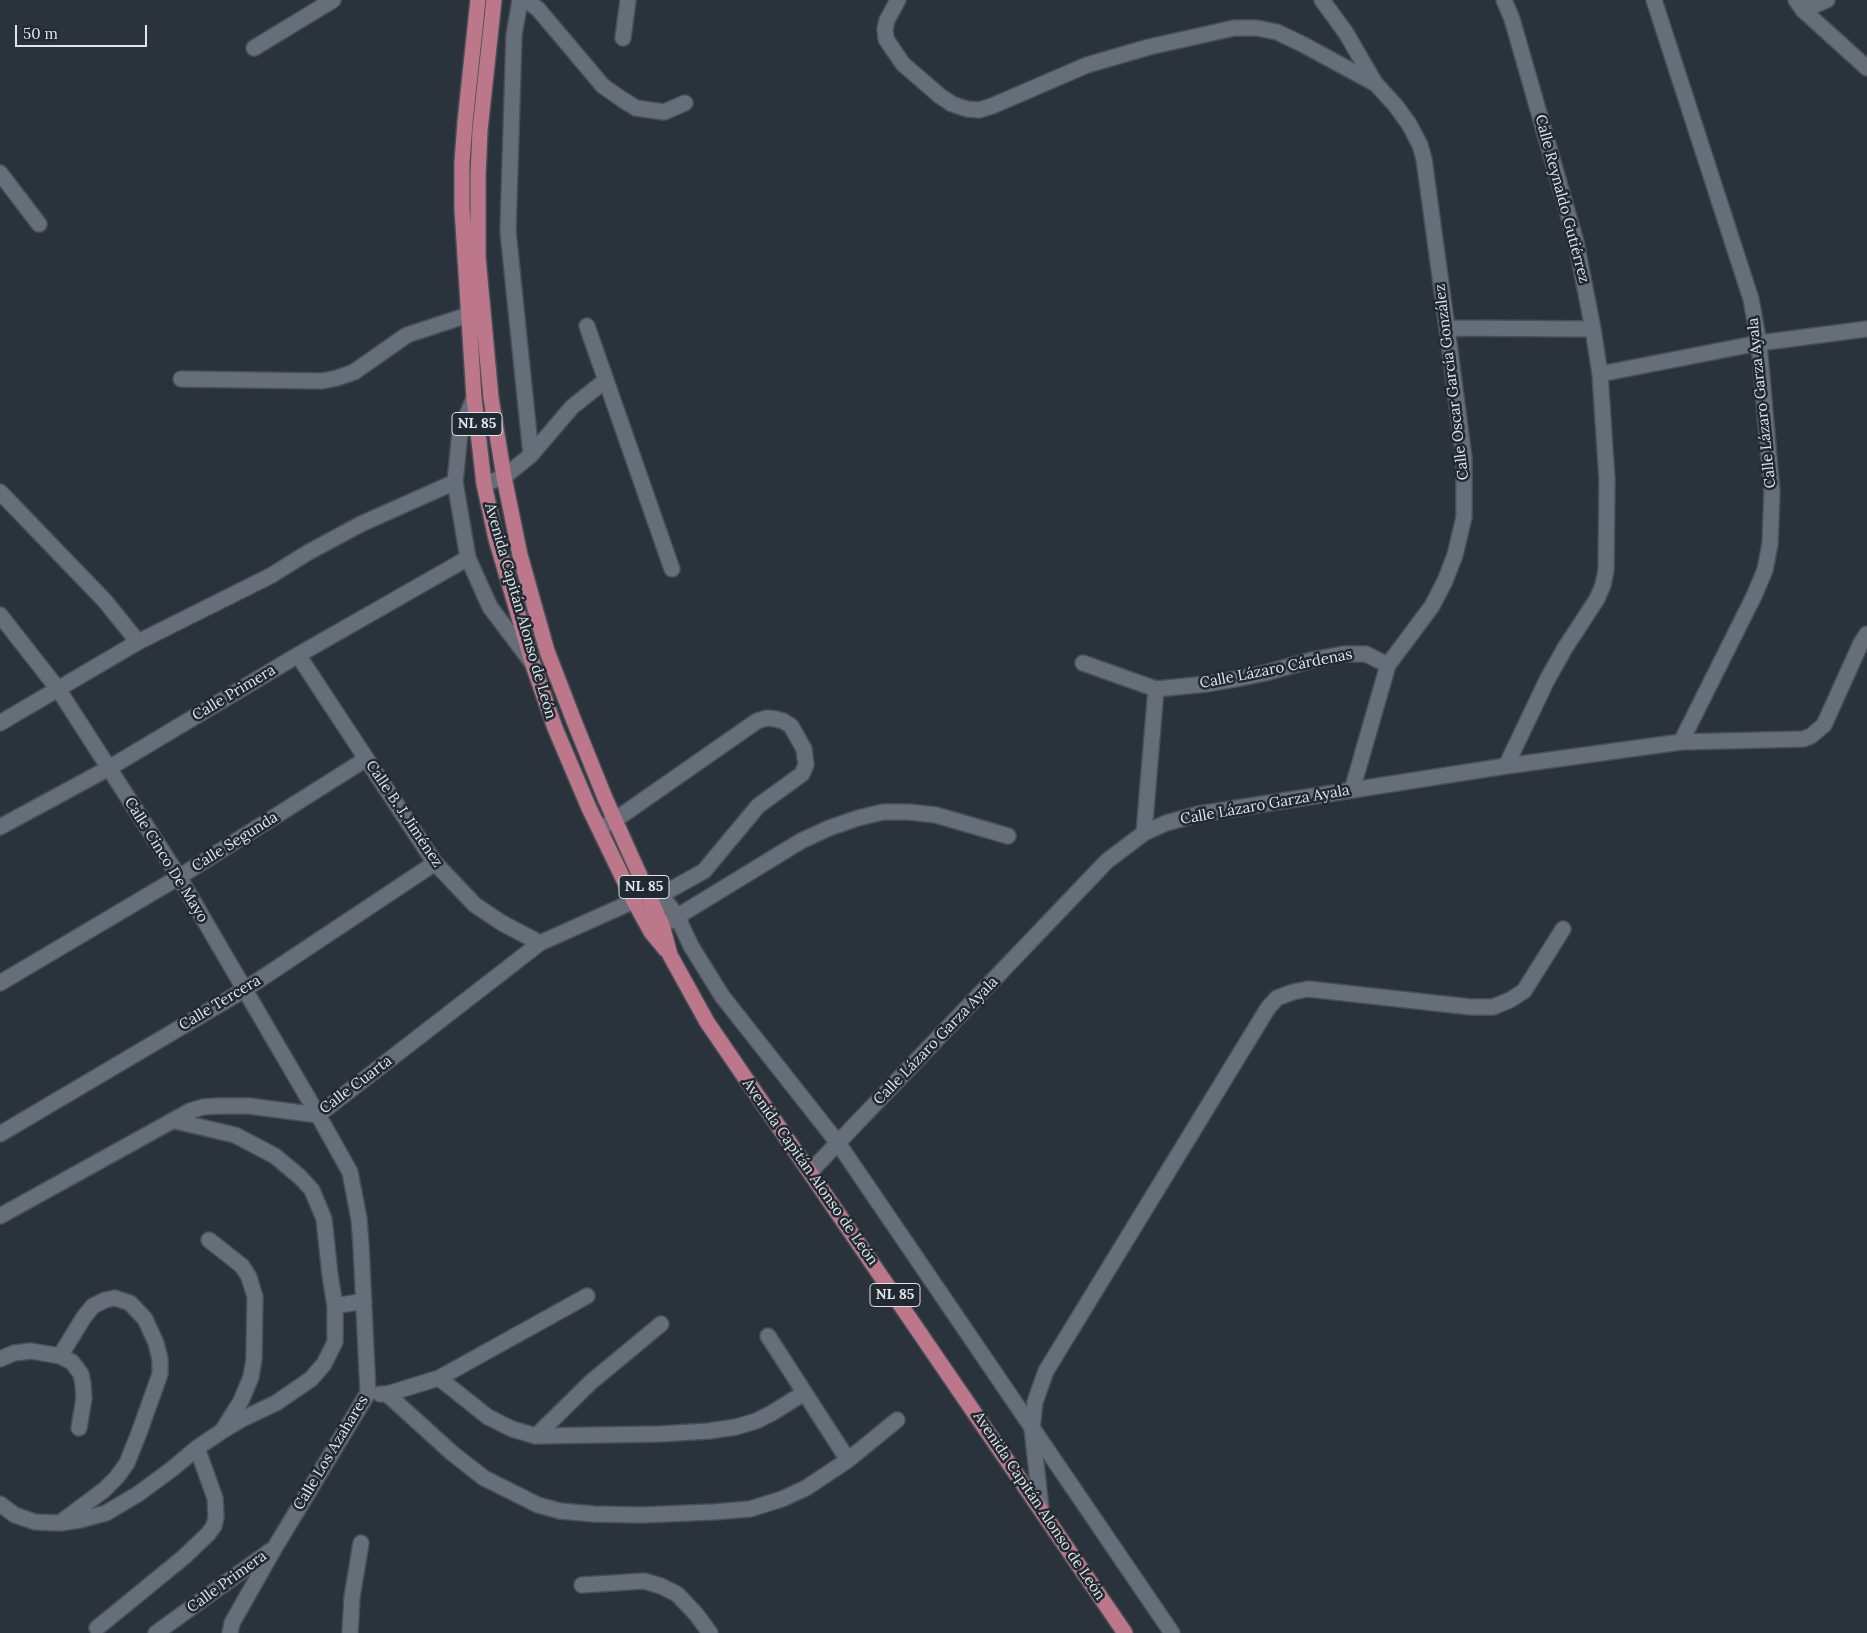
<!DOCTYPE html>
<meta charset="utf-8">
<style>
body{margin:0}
#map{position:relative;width:1867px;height:1633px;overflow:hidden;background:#2a333b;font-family:Lora,serif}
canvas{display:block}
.scale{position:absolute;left:15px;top:25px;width:132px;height:22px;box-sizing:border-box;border:2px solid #dfe5ea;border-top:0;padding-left:6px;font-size:15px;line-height:18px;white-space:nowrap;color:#dfe5ea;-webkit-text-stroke:4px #212931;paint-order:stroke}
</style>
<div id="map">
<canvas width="1867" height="1633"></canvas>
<div class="scale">50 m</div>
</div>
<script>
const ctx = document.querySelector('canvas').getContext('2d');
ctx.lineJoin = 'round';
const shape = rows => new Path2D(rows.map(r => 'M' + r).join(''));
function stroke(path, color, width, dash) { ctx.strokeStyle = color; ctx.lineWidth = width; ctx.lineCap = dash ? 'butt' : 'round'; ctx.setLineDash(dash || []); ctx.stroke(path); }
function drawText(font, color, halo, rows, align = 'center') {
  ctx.font = font + ' Lora,serif'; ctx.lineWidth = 5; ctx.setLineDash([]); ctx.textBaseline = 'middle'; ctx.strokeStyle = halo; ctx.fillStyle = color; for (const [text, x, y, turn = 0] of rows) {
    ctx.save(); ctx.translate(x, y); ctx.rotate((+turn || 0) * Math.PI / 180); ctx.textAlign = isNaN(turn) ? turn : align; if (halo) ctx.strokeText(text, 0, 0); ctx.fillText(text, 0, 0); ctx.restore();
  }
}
const minor = shape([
 [520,0,514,35,508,231,531,455],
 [526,0,538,9,603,86,623,100,636,108,664,112,685,103],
 [898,0,887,20,885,29,886,39,892,48,903,64,940,96,952,104,967,109,979,110,992,106,1087,65,1149,47,1234,28,1257,28,1277,32,1304,45,1376,84,1396,106,1409,124,1420,145,1424,159,1447,328,1464,458,1464,517,1455,555,1445,581,1432,606,1388,665,1352,790],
 [1322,0,1346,33,1375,83],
 [1504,0,1512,19,1576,242,1593,329,1600,374,1607,480,1606,570,1603,585,1597,599,1565,648,1547,680,1506,766],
 [1654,0,1751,299,1759,343,1772,492,1770,544,1765,570,1754,596,1681,742],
 [1796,0,1803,10,1867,68],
 [1803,10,1827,0],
 [623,38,628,0],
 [254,48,333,0],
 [0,173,39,224],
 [587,326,672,569],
 [1447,328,1593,329],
 [1600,374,1759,343,1867,329],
 [181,379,322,381,337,378,354,372,407,335,480,311],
 [474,398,460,432,455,482,468,558,490,607,533,664],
 [484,484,504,477,531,455,572,407,606,380],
 [0,492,105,601,138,642],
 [0,615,58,689,179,877,318,1115,350,1172,359,1219,361,1245,368,1393,274,1549,232,1623,230,1633],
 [298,655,435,863,475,905,502,923,540,943],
 [1083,663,1156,689,1207,684,1241,678,1265,673,1312,660,1343,654,1366,654,1388,665],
 [0,723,138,642,272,575,307,553,361,524,455,482],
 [0,827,109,768,298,655,468,558],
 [600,828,615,820,757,721,767,718,776,719,783,721,791,726,804,749,806,765,802,774,758,806,704,871,661,895],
 [1144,833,1156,689],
 [670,921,801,841,829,828,858,818,883,812,908,812,936,815,1008,836],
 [0,983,179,877,366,759],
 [175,1121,235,1135,275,1156,300,1177,312,1190,324,1219,330,1275,335,1306,364,1301],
 [0,1134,244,990,435,863],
 [810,1172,1107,861,1144,833,1166,823,1199,814,1506,766,1681,742,1803,739,1811,736,1824,725,1861,643,1867,634],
 [0,1216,190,1111,203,1107,218,1106,249,1106,318,1115,540,943,634,901,656,894,661,895,677,916,691,946,722,996,838,1143,1172,1633],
 [209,1240,242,1266,249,1277,255,1297,254,1359,251,1377,241,1401,224,1428],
 [768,1336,848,1460],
 [60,1356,84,1317,93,1306,105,1300,115,1298,130,1303,145,1319,156,1343,160,1359,160,1374,139,1433,127,1463,117,1477,104,1490,61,1522],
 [0,1359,14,1353,31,1351,60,1356,72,1362,81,1374,83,1384,84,1398,79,1428],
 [439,1378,488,1417,512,1429,536,1436,659,1434,709,1431,736,1427,756,1421,772,1413,804,1393],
 [380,1394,387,1394,439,1378,587,1296],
 [387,1394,452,1453,484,1478,538,1505,560,1511,594,1514,641,1515,713,1512,750,1509,782,1499,806,1488,848,1460,897,1420],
 [536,1436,591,1382,661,1324],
 [0,1504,15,1515,35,1522,60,1523,80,1520,106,1513,138,1494,172,1469,197,1448,222,1431,242,1419,276,1403,311,1379,324,1364,335,1342,335,1306],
 [1041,1508,1032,1429,1035,1402,1046,1371,1268,1008,1277,998,1293,992,1308,989,1471,1007,1493,1007,1510,1000,1524,991,1563,929],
 [582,1585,644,1581,661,1586,677,1594,696,1614,710,1633],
 [97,1628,184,1557,208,1534,214,1526,216,1517,215,1498,197,1448],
 [156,1633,270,1551],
 [350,1633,352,1597,361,1543]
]);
const major = shape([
 [478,0,465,122,462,162,462,209,474,398,484,484,496,539,533,665,555,728,589,808,634,901,651,932,666,950],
 [494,0,480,130,478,175,478,257,491,398,504,477,520,555,547,651,574,721,605,798,662,925,670,955,707,1022,1125,1633]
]);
stroke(minor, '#484f56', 18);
stroke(major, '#484f56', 18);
stroke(minor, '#666f79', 15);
stroke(major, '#bc778b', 15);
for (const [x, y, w] of [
 [477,424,50],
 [644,887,50],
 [895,1295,50]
]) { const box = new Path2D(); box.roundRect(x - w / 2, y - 11.5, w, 23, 4); ctx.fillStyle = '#212931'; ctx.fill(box); stroke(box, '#dfe5ea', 1); }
drawText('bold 14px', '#dfe5ea', null, [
 ["NL 85",477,424],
 ["NL 85",644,887],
 ["NL 85",895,1295]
]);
drawText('15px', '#dfe5ea', '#212931', [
 ["Calle Reynaldo Gutiérrez",1562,199,75],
 ["Calle Oscar García González",1452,382,-97],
 ["Calle Lázaro Garza Ayala",1762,403,-96],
 ["Avenida Capitán Alonso de León",520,611,74],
 ["Calle Lázaro Cárdenas",1276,669,-11],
 ["Calle Primera",234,693,-31],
 ["Calle Lázaro Garza Ayala",1265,805,-10],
 ["Calle B. J. Jiménez",404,814,56],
 ["Calle Segunda",235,842,-32],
 ["Calle Cinco De Mayo",166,860,58],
 ["Calle Tercera",220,1003,-31],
 ["Calle Lázaro Garza Ayala",936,1041,-46],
 ["Calle Cuarta",356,1085,-37],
 ["Avenida Capitán Alonso de León",810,1172,55],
 ["Calle Los Azahares",331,1453,-59],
 ["Avenida Capitán Alonso de León",1039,1506,56],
 ["Calle Primera",227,1582,-36]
]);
</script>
